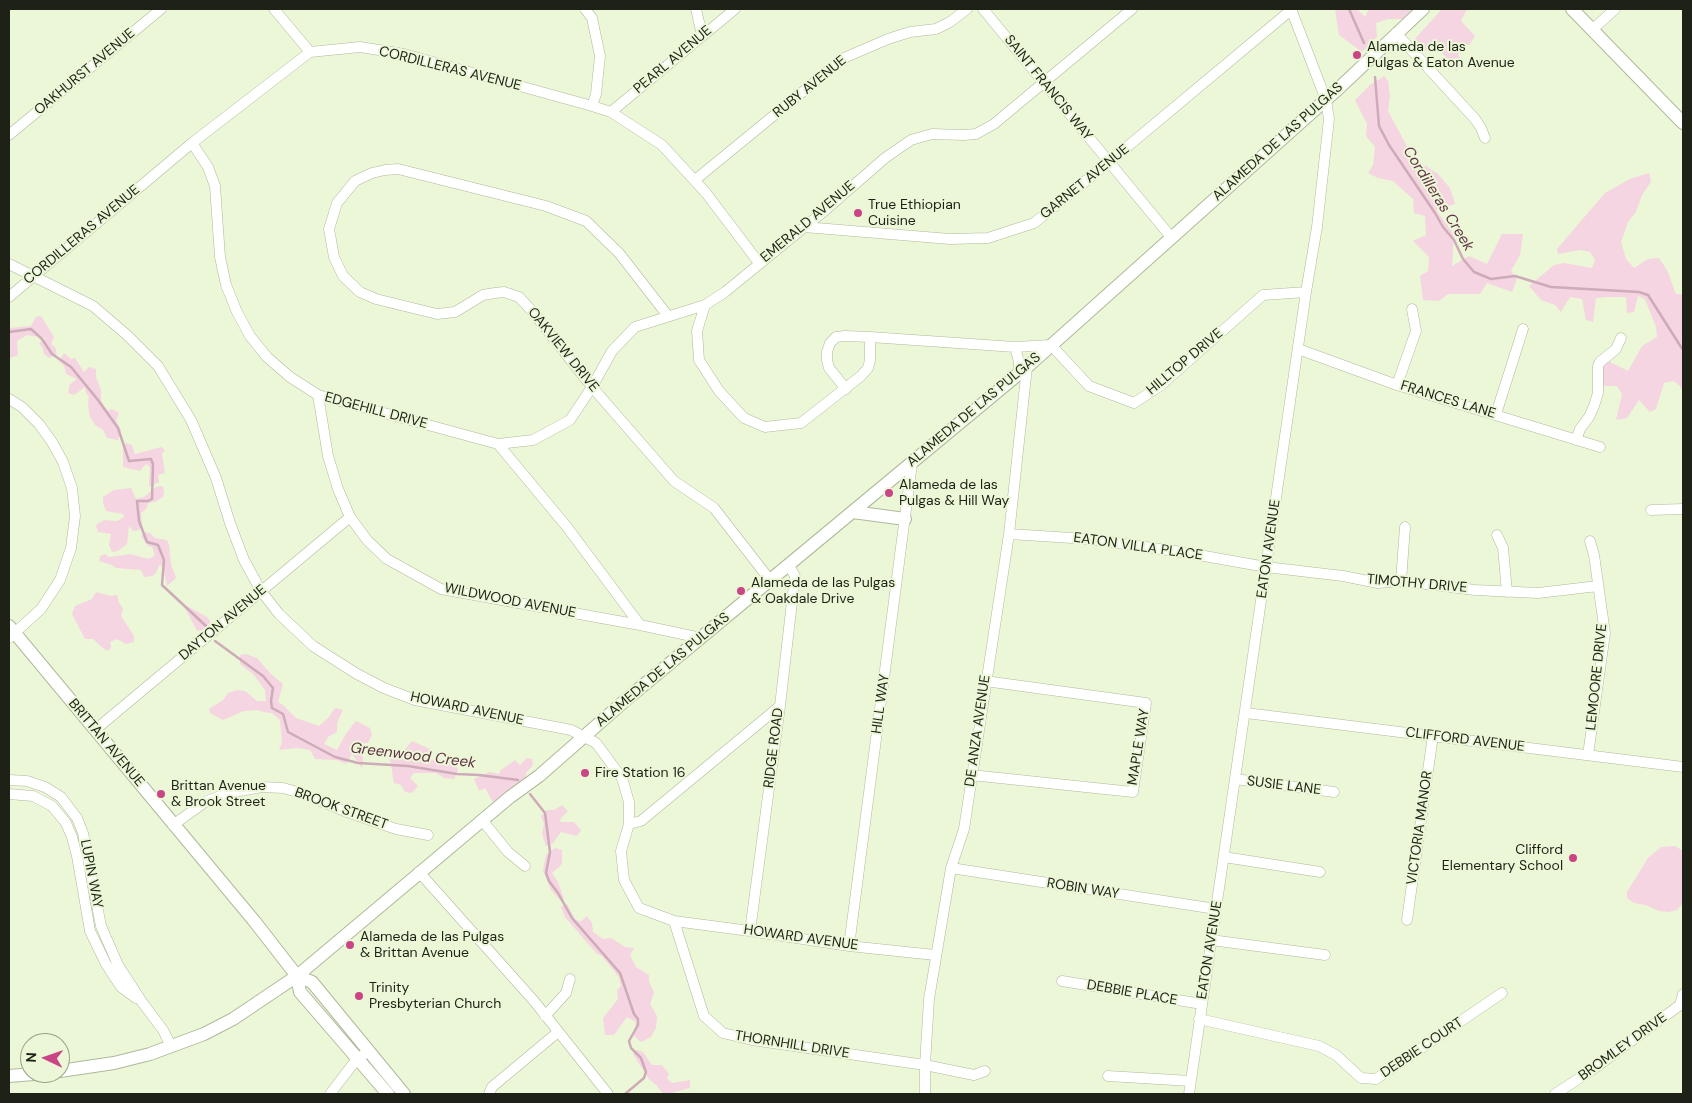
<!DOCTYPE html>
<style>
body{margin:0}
#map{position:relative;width:1692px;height:1103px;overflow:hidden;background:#ebf7d7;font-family:"DM Sans",sans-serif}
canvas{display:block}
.frame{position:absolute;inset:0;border:10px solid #1d2116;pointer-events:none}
.north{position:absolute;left:20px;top:1033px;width:50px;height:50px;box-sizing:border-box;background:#ebf7d7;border:1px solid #99a18a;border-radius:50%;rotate:273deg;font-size:14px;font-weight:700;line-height:20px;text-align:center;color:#1d2116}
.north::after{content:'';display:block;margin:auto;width:18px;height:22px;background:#ca4586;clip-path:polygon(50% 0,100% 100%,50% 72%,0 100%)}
</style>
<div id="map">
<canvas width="1692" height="1103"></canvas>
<div class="frame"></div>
<div class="north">N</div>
</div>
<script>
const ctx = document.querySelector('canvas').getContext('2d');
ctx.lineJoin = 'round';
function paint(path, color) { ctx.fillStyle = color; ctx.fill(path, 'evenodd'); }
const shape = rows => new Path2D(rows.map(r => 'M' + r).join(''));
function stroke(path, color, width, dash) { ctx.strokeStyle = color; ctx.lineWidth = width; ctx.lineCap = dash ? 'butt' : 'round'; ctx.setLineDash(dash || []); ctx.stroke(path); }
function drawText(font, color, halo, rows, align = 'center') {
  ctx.font = font + ' "DM Sans",sans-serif'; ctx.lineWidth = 4; ctx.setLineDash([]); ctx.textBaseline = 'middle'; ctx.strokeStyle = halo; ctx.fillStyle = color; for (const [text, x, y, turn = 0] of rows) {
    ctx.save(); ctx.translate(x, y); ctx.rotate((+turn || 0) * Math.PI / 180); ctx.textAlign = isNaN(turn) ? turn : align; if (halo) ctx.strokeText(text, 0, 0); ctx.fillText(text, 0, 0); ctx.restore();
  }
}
paint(shape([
 [1335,9,1357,9,1365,17,1369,9,1413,9,1403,19,1388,19,1376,23,1377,37,1362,52,1339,35],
 [1442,9,1467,9,1461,21,1475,36,1469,45,1455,43,1462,65,1456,71,1440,50,1418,51,1412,42],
 [1384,76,1388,81,1390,96,1388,111,1409,150,1411,163,1426,166,1438,174,1450,188,1455,204,1436,210,1454,234,1452,266,1469,256,1487,264,1502,234,1523,234,1520,255,1511,271,1517,279,1512,292,1487,283,1480,294,1448,294,1439,301,1423,300,1420,276,1428,271,1429,257,1413,241,1426,235,1425,216,1414,213,1413,199,1393,181,1378,178,1368,173,1373,165,1375,147,1366,136,1367,124,1355,100,1370,85],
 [1649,173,1651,182,1642,195,1636,212,1628,222,1621,242,1626,259,1634,268,1648,259,1659,258,1667,270,1676,294,1683,294,1683,394,1681,387,1674,381,1664,383,1656,409,1650,412,1639,400,1627,418,1616,420,1622,394,1617,386,1603,386,1595,377,1593,362,1600,357,1628,371,1642,346,1657,337,1656,327,1645,299,1638,296,1634,312,1627,313,1626,297,1607,297,1596,298,1593,322,1586,320,1582,299,1570,297,1561,312,1555,305,1541,300,1529,286,1554,265,1564,263,1592,268,1595,260,1590,252,1580,250,1558,254,1557,249,1605,193,1630,179],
 [41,316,54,337,51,344,55,347,57,354,49,358,44,354,43,349,39,343,46,338,27,335,17,341,18,355,10,358,9,328,31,326,36,317],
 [64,353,71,359,75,358,84,372,89,367,96,369,96,377,101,390,101,401,108,411,112,409,119,413,116,421,121,430,118,440,107,438,103,430,95,425,90,417,88,405,89,396,86,393,85,387,74,395,68,393,70,384,77,379,66,374,64,366,59,361],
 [126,443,132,445,135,454,161,447,165,450,162,454,165,473,158,475,159,482,149,487,150,467,146,464,140,471,123,467,123,447],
 [163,486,164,492,163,497,155,502,148,503,147,508,141,513,142,525,139,530,133,531,129,526,127,544,118,551,112,552,109,545,111,534,98,532,96,525,104,520,117,521,124,517,123,514,106,511,103,503,103,497,114,490,131,488,136,499,144,497,156,487],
 [145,532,150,533,155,538,167,540,169,545,171,564,176,578,167,586,164,571,160,564,156,573,152,576,144,577,141,570,116,568,112,565,99,561,100,556,105,554,109,557,130,554,149,559,155,555,152,547,148,546,141,536],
 [96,592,111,596,117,595,119,603,123,608,121,616,134,636,134,642,126,644,117,639,110,642,111,648,108,651,104,649,93,639,85,639,72,614,75,606,92,599],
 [187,606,207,617,211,622,202,630,197,631,185,608],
 [246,654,257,658,271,674,283,684,278,702,283,705,296,718,319,726,328,718,335,708,343,710,337,723,337,732,328,737,324,744,337,750,345,735,356,721,370,728,372,735,368,743,353,744,362,754,363,759,362,768,352,754,346,764,337,760,315,759,310,750,298,748,279,750,282,742,280,720,272,713,263,712,258,710,244,711,223,720,210,713,209,709,223,700,228,693,237,690,245,691,257,701,266,701,265,690,254,675,240,664,240,655],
 [412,741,432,750,430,760,448,759,455,763,458,770,454,779,444,778,436,773,414,773,410,778,418,786,412,793,405,792,401,785,394,783,390,759,394,752,402,753],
 [527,758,532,759,533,765,526,773,526,779,499,803,493,802,485,788,479,791,474,779,489,772,499,774,501,770,515,760,520,765],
 [562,805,568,811,561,818,560,822,574,822,581,830,577,836,561,832,553,843,546,846,542,834,544,824,541,816,547,810,554,810],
 [1675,846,1683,851,1683,903,1677,910,1668,912,1659,911,1646,905,1634,903,1627,898,1627,892,1648,858,1661,847],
 [555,848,562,850,562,864,552,873,558,882,564,899,560,900,551,890,543,870,546,855],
 [567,904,575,919,580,922,587,916,592,923,593,932,603,939,611,938,625,947,634,948,630,955,636,967,649,975,649,981,654,993,650,1004,657,1016,656,1028,651,1037,641,1042,633,1035,636,1022,627,1017,614,1035,605,1035,603,1018,618,999,617,990,621,986,619,977,602,956,596,953,565,917,561,907],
 [637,1050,643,1052,652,1065,662,1065,669,1074,667,1079,672,1083,690,1080,690,1088,674,1092,673,1094,663,1094,657,1086,649,1079,633,1054]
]), '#f5d5e1');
stroke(shape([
 [1349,9,1364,43],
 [1375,77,1379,126,1389,145,1435,213,1443,227,1454,240,1463,259,1474,272,1491,279,1515,276,1551,287,1639,292,1648,295,1681,347,1683,349],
 [9,332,31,329,42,339,52,354,71,367,98,400,118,428,129,461,151,459,153,464,152,499,148,501,137,501,139,521,147,542,158,545,164,560,162,585,206,626],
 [215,641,263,676,273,688,271,701,272,708,283,714,288,732,335,757,358,763,408,766,457,774,479,775,518,780],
 [530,794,545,813,550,852,546,873,549,881,558,893,572,918,620,973,634,1014,638,1019,638,1025,629,1041,631,1048,641,1058,646,1072,644,1078,625,1094]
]), '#cdabb8', 2.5);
const minor = shape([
 [274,9,310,52],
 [585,9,592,18,600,56,596,94,592,106],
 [696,9,702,35],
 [983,9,1171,237],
 [1592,30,1615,9],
 [1396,33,1475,119,1481,128,1485,138],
 [611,112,735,9],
 [9,135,161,9],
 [192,143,208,167,215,186,220,257,226,285,237,312,250,336,267,357,290,377,318,395,498,444,567,527,640,625],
 [695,180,844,58,888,39,910,32,936,29,950,22,967,9],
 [804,227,950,239,988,238,1034,223,1109,162,1291,10],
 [9,264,93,306,127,335,158,366,191,420,216,478,230,523,244,560,261,591,279,614,313,646,357,674,384,688,415,700,571,730,596,743,622,778,629,802,629,824,621,851,624,880,639,908,674,921,750,931,849,946,935,955],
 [9,297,192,143,310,52,360,47,404,54,592,106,611,112,662,145,706,193,759,263],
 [705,305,697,331,699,360,719,391,744,418,765,427,801,423,861,376,868,368,870,360,870,337,1015,347,1051,345,1089,386,1134,403,1160,386,1263,295,1306,292],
 [668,316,619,253,586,221,546,206,398,169,385,170,372,173,355,181,337,203,329,229,334,257,343,276,360,292,376,299,437,314,455,312,483,295,495,293,504,292,519,297,532,311,592,387,674,481,714,508,770,580],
 [1015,347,1019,362,1018,374],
 [1298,349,1397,385,1600,447],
 [1397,385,1416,331,1412,309],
 [846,389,829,368,827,360,827,352,830,343,836,337,845,336,870,337],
 [318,395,328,456,338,489,350,517,367,540,387,559,441,589,640,625,701,638],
 [9,399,22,407,39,424,52,442,63,462,72,488,75,516,71,548,60,580,41,609,9,638],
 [1496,414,1523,329],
 [1576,440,1580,429,1589,417,1594,406,1598,393,1598,366,1600,362,1616,349,1621,338],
 [498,444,533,440,570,420,592,387,612,351,635,327,705,305,725,292,823,212,885,158,911,140,932,134,964,135,976,134,994,124,1132,9],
 [1651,510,1683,509],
 [1009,534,1088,539,1182,552,1266,567,1343,576,1378,583,1401,581,1475,590,1538,593,1598,586],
 [1497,535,1503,548,1507,592],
 [1401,581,1405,527],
 [1246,713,1683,767],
 [95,730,350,517],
 [1588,755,1605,633,1594,555,1590,541],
 [971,775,1133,792,1146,703,985,681],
 [1235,779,1334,792],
 [9,780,27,781,45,787,61,797,77,818,83,833,101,926,118,965,142,1002,163,1030,171,1046],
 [9,794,33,796,52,806,66,823,72,837,77,856,90,931,106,964,121,987,136,998],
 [482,820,508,852,525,866],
 [629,824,641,821,780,706],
 [173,825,205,802,228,793,262,787,283,788,301,793,344,811,396,829,428,835],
 [1224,857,1320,872],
 [951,868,1216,909],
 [419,872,534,1001,608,1094],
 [1407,920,1433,735],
 [674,921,704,1016,723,1033,752,1040,925,1065,974,1075,985,1071],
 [750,931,780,706,795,576,789,566],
 [1211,940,1325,955],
 [849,946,912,463],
 [1062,981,1202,1004],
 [545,1016,566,993,570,979],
 [1199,1019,1319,1046,1336,1055,1361,1078,1376,1079,1502,993],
 [1108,1076,1191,1081],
 [330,1094,353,1064,363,1055],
 [489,1094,492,1087,558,1032],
 [925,1094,925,1065,929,999,951,868,964,829,1009,534,1027,367],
 [1189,1094,1306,292,1317,227,1329,119,1326,100,1291,9],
 [1555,1094,1592,1070,1680,1005,1683,994]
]);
const major = shape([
 [1572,9,1683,123],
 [853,512,905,519],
 [9,626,255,922,297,976,300,992,388,1094],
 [297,976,312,982,404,1094],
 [60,1071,114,1063,150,1054,204,1034,233,1019,297,976,510,797,539,776,628,698,1027,367,1339,88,1423,9],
 [9,1076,46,1073]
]);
stroke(minor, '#afba9b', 11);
stroke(major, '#afba9b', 14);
stroke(minor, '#fff', 10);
stroke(major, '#fff', 12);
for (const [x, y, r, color] of [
 [1357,55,5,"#ca4586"],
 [858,213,5,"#ca4586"],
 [889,493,5,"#ca4586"],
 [741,591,5,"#ca4586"],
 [585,773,5,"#ca4586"],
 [161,794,5,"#ca4586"],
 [1573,858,5,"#ca4586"],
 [350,945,5,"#ca4586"],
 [359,996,5,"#ca4586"]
]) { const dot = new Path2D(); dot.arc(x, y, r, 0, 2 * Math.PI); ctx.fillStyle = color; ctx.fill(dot); stroke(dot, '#ebf7d7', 2); }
drawText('14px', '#1d2116', '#ebf7d7', [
 ["Alameda de las",1367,47],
 ["Pulgas & Eaton Avenue",1367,63],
 ["True Ethiopian",868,205],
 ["Cuisine",868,221],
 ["Alameda de las",899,485],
 ["Pulgas & Hill Way",899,501],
 ["Alameda de las Pulgas",751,583],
 ["& Oakdale Drive",751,599],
 ["Fire Station 16",595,773],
 ["Brittan Avenue",171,786],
 ["& Brook Street",171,802],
 ["Clifford",1563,850,"right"],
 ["Elementary School",1563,866,"right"],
 ["Alameda de las Pulgas",360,937],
 ["& Brittan Avenue",360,953],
 ["Trinity",369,988],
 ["Presbyterian Church",369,1004]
], 'left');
drawText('14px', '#1d2116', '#ebf7d7', [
 ["PEARL AVENUE",673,60,-40],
 ["CORDILLERAS AVENUE",450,69,14],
 ["OAKHURST AVENUE",85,72,-40],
 ["RUBY AVENUE",810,87,-39],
 ["SAINT FRANCIS WAY",1048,88,51],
 ["ALAMEDA DE LAS PULGAS",1278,142,-42],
 ["GARNET AVENUE",1085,182,-39],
 ["EMERALD AVENUE",808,222,-40],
 ["CORDILLERAS AVENUE",82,235,-40],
 ["OAKVIEW DRIVE",563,350,51],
 ["HILLTOP DRIVE",1185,362,-40],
 ["FRANCES LANE",1448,400,17],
 ["ALAMEDA DE LAS PULGAS",974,410,-40],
 ["EDGEHILL DRIVE",376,411,15],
 ["EATON VILLA PLACE",1138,547,8],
 ["EATON AVENUE",1269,549,-82],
 ["TIMOTHY DRIVE",1417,584,5],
 ["WILDWOOD AVENUE",510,601,11],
 ["DAYTON AVENUE",223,623,-40],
 ["ALAMEDA DE LAS PULGAS",663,670,-40],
 ["LEMOORE DRIVE",1597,677,-84],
 ["HILL WAY",881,704,-82],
 ["HOWARD AVENUE",467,709,12],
 ["DE ANZA AVENUE",978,731,-82],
 ["CLIFFORD AVENUE",1465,740,7],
 ["BRITTAN AVENUE",106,743,50],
 ["MAPLE WAY",1139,747,-81],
 ["RIDGE ROAD",774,748,-83],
 ["SUSIE LANE",1284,786,7],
 ["BROOK STREET",341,809,20],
 ["VICTORIA MANOR",1420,828,-82],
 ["LUPIN WAY",91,874,79],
 ["ROBIN WAY",1083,889,9],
 ["HOWARD AVENUE",801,938,8],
 ["EATON AVENUE",1210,950,-81],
 ["DEBBIE PLACE",1132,993,10],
 ["THORNHILL DRIVE",792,1045,9],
 ["BROMLEY DRIVE",1623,1047,-36],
 ["DEBBIE COURT",1422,1048,-34]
]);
drawText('italic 15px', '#633448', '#ebf7d7', [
 ["Cordilleras Creek",1438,199,58],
 ["Greenwood Creek",413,756,7]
]);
</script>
